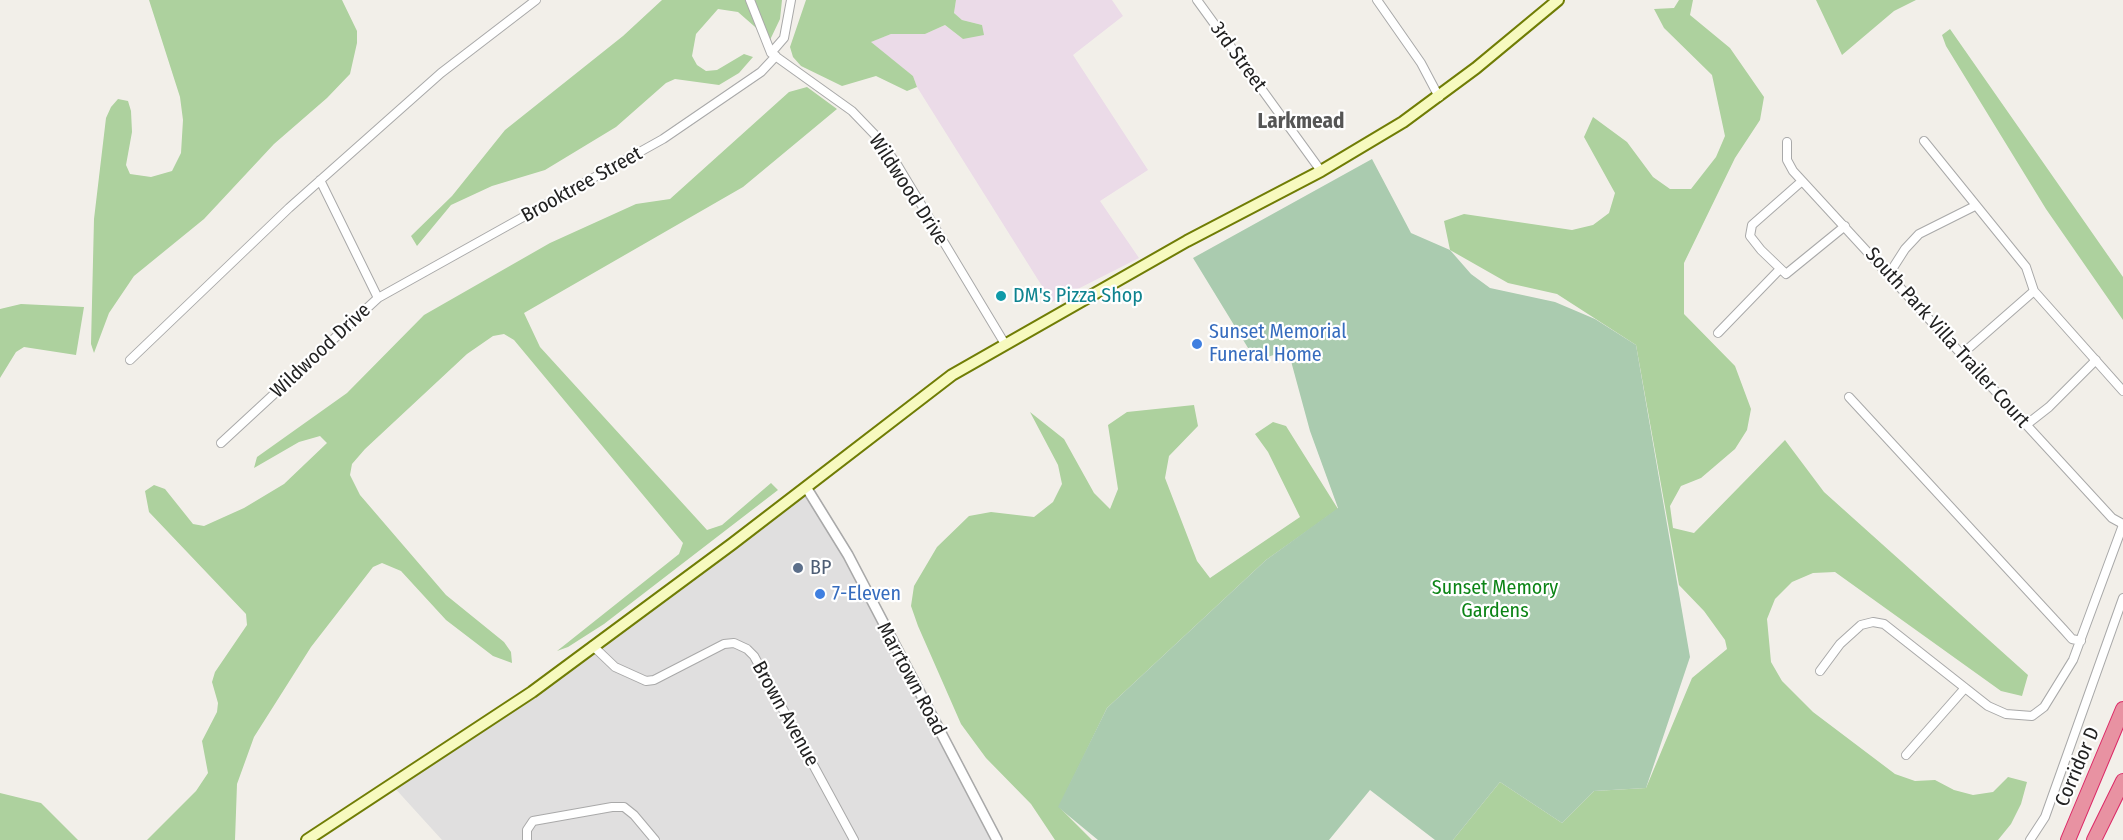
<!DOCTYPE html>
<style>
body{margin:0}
canvas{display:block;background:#f2efe9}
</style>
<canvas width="2123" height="840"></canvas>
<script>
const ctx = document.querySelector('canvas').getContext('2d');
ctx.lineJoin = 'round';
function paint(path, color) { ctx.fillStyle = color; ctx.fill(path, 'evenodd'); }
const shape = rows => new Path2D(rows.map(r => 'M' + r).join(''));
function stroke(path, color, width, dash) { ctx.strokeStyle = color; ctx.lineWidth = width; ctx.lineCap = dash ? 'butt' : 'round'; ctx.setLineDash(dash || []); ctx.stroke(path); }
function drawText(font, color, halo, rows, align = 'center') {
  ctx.font = font + ' "Fira Sans Condensed",sans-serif'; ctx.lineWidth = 4.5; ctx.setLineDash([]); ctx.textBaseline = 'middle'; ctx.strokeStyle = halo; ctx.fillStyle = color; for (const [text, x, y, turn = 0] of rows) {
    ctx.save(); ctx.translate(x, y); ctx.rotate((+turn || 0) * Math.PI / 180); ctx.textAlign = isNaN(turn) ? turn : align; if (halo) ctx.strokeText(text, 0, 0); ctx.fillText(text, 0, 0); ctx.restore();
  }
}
paint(shape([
 [806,487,1002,840,442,840,392,785]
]), '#e0dfdf');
paint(shape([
 [956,0,1112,0,1123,16,1073,55,1148,170,1100,201,1139,258,1052,302,917,87,913,76,870,42,891,34,925,34,945,25,963,39,982,25,962,20,954,13]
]), '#ebdbe8');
paint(shape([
 [149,0,342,0,357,31,357,43,350,74,327,98,274,144,204,219,134,276,109,313,94,353,91,344,94,219,106,118,111,107,118,99,128,101,131,111,132,132,126,165,130,174,151,177,172,171,181,153,183,120,180,97],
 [662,0,782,0,780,19,770,40,738,12,718,9,696,34,692,56,697,65,706,71,717,70,744,54,753,57,739,73,719,85,675,79,666,83,616,127,545,170,492,186,451,205,417,246,411,236,452,196,505,130,623,36],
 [806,0,956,0,954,13,962,20,982,25,984,35,963,39,945,25,925,34,891,34,871,42,913,76,917,87,907,91,876,76,842,86,801,66,793,57,790,47],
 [1679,0,1693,0,1690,15,1730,48,1764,97,1760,120,1735,158,1684,263,1684,314,1735,366,1751,409,1747,430,1735,449,1701,478,1681,486,1670,506,1673,528,1694,533,1785,440,1824,492,2028,675,2022,696,2001,691,1835,572,1813,573,1792,582,1775,599,1767,619,1771,662,1782,681,1813,712,1895,774,1915,781,1935,780,1954,790,1973,795,1993,792,2008,777,2027,782,2021,804,2011,824,1998,840,1453,840,1500,782,1562,823,1594,791,1646,788,1692,678,1727,649,1725,640,1704,611,1679,585,1636,345,1557,294,1508,283,1450,250,1444,221,1464,214,1572,230,1593,225,1609,213,1615,193,1584,137,1593,117,1627,142,1653,177,1670,189,1691,189,1716,157,1725,136,1712,75,1664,28,1654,9,1674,8],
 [1816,0,1916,0,1894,11,1842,55],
 [1950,29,2123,277,2123,320,2046,209,1946,46,1942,35],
 [807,87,837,109,743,187,524,313,540,347,707,530,722,525,771,483,778,490,604,624,568,647,557,651,679,554,683,543,514,340,504,334,493,336,467,354,365,449,352,464,350,475,360,495,446,595,504,642,511,652,512,663,493,656,446,620,401,571,382,563,373,567,311,647,254,737,237,784,235,840,147,840,196,791,208,773,202,741,217,712,218,703,212,682,215,672,247,625,246,614,149,512,145,491,154,485,165,489,193,524,204,526,244,508,284,484,327,443,320,436,299,442,254,468,257,457,347,393,424,315,550,243,636,204,670,199,789,92],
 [21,304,84,307,76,355,24,347,16,352,0,378,0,309],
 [1194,405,1198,426,1169,456,1165,478,1197,561,1210,578,1300,517,1268,452,1255,434,1273,422,1286,426,1338,509,1266,560,1107,708,1059,807,1092,840,1055,840,1031,804,986,758,961,724,918,626,911,606,914,586,937,547,969,516,991,512,1034,517,1053,502,1062,484,1058,465,1030,412,1064,439,1094,493,1110,509,1118,489,1108,425,1127,412],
 [0,793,41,803,78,840,0,840]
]), '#add19e');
paint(shape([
 [1372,159,1411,233,1450,250,1471,274,1490,288,1555,302,1595,319,1636,345,1690,657,1646,788,1594,791,1562,823,1500,782,1453,840,1435,840,1370,790,1329,840,1098,840,1058,807,1107,708,1266,560,1338,508,1310,431,1288,350,1256,361,1193,258]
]), '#aacbaf');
const minor = shape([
 [750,0,771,53,852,111,878,138,898,166,1005,344],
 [1197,0,1321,171],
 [1377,0,1421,63,1439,97],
 [771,53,784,38,791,0],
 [1924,141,2026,267,2034,291,2123,391],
 [1787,142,1787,160,1793,171,2112,518,2123,524],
 [320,180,378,298],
 [1802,181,1752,225,1750,236,1761,250,1786,274,1845,226],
 [1889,274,1905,249,1919,234,1975,206],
 [1718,333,1780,269],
 [1962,354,2034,291],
 [130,360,289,208,441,73,536,0],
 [1849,397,2064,630,2072,639,2081,641],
 [2026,425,2049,407,2096,360],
 [221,443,378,298,663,139,761,72,776,56],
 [593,646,615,667,646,681,654,680,724,644,734,643,747,649,754,656,854,840],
 [1820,671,1840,644,1861,625,1873,622,1884,624,1988,706,2006,714,2032,716,2044,707,2073,660,2123,525],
 [1906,755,1965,688],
 [527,840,527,830,533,821,612,807,624,807,634,815,655,840],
 [2030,840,2045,817,2123,598]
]);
const tertiary = shape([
 [806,487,848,555,997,840]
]);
const secondary = shape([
 [307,840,532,692,732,544,952,375,1187,241,1321,171,1403,122,1476,68,1558,0]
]);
const motorway = shape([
 [2068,840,2123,709],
 [2094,840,2123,781]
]);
stroke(minor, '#a9a9a9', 10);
stroke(tertiary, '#a9a9a9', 12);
stroke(secondary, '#707d05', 14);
stroke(motorway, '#dc2a67', 16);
stroke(minor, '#fff', 8);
stroke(tertiary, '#fff', 9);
stroke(secondary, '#f7fabf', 10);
stroke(motorway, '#e892a2', 14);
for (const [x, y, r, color] of [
 [1001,296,6,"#0f9aa8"],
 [1197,344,6,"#3f7fe0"],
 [798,568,6,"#5c6f8a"],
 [820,594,6,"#3f7fe0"]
]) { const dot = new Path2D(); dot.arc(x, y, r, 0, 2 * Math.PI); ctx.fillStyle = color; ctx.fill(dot); stroke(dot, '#fff', 2); }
drawText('20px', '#222', '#fff', [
 ["3rd Street",1238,57,54],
 ["Brooktree Street",582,185,-29],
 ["Wildwood Drive",908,190,57],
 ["South Park Villa Trailer Court",1947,338,48],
 ["Wildwood Drive",321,351,-43],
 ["Marrtown Road",911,679,62],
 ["Brown Avenue",785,714,61],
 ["Corridor D",2078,767,-67]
]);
drawText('20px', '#0d838f', '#fff', [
 ["DM's Pizza Shop",1013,296]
], 'left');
drawText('20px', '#366cbe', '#fff', [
 ["Sunset Memorial",1209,332],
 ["Funeral Home",1209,355],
 ["7-Eleven",832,594]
], 'left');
drawText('20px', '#4e5e75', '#fff', [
 ["BP",810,568]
], 'left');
drawText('20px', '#0c8416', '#fff', [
 ["Sunset Memory",1495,588],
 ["Gardens",1495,611]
]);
drawText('bold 21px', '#555', '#fff', [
 ["Larkmead",1301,122]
]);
</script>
